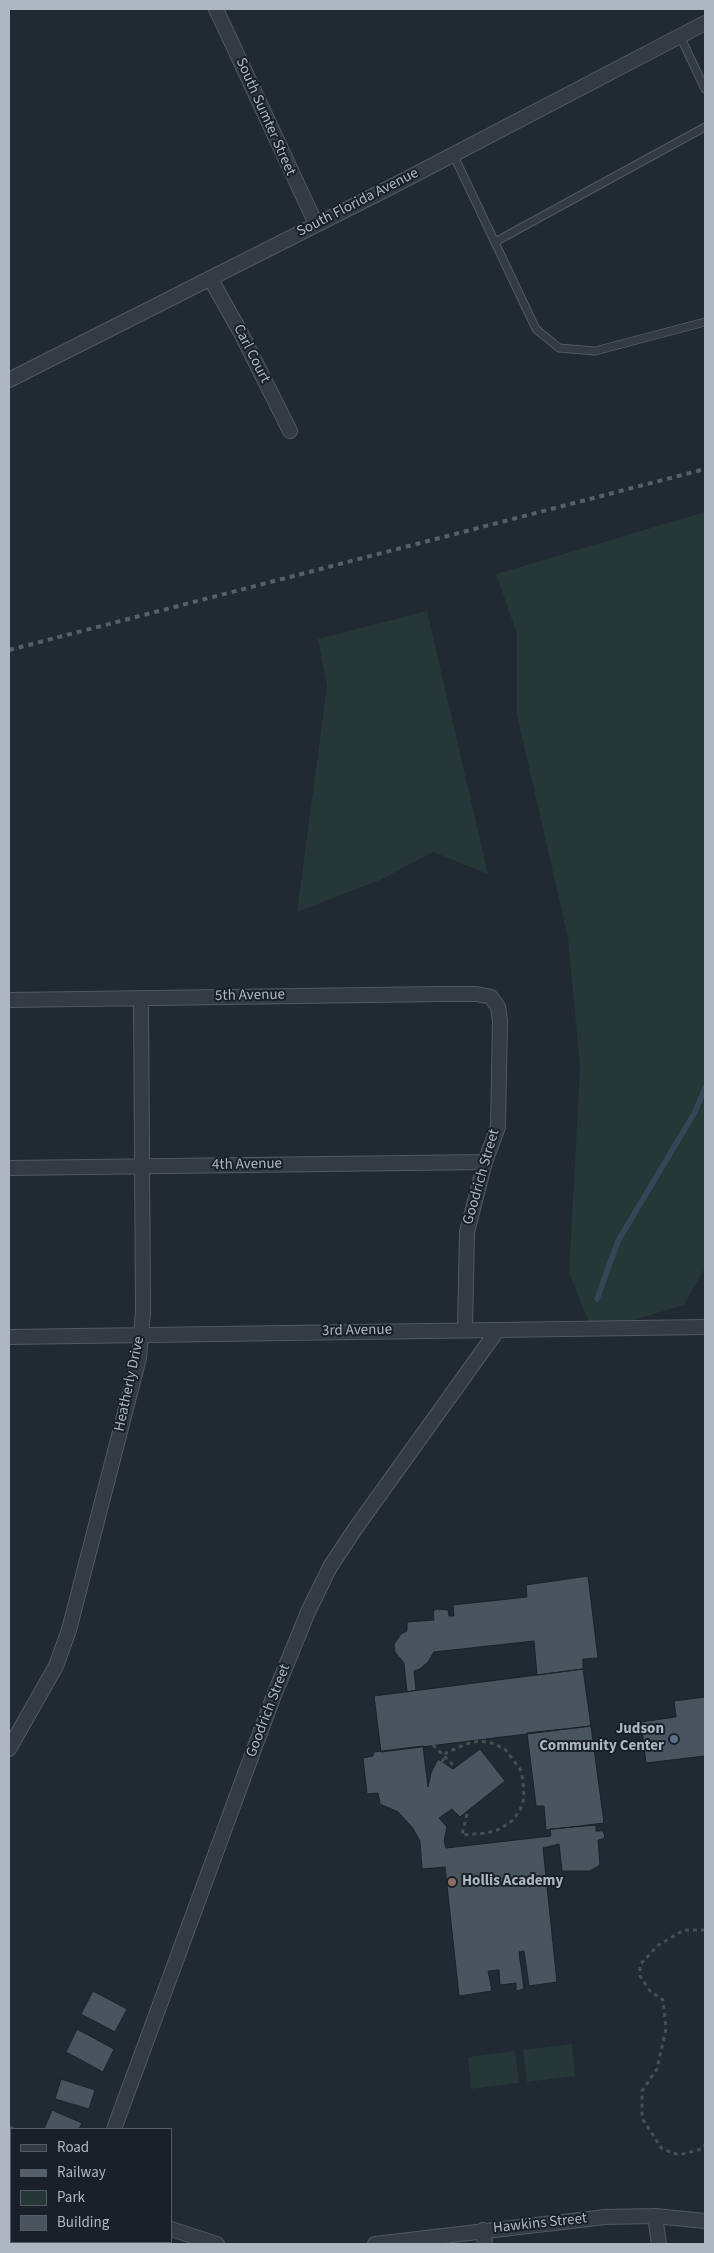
<!DOCTYPE html>
<style>
body{margin:0}
#map{position:relative;width:714px;height:2253px;overflow:hidden;background:#212933;font-family:"Source Sans 3",sans-serif}
canvas{display:block}
.frame{position:absolute;inset:0;border:10px solid #aeb6c1;pointer-events:none}
.legend{position:absolute;left:10px;top:2128px;width:162px;height:115px;box-sizing:border-box;background:#192029;border:1px solid #555c66;margin:0;padding:6px 9px;list-style:none;font-size:15px;color:#aeb6c1}
.legend li{display:flex;align-items:center;gap:10px;height:25px}
.legend b{width:25px;border:1px solid #555c66}
</style>
<div id="map">
<canvas width="714" height="2253"></canvas>
<div class="frame"></div>
<ul class="legend">
<li><b style="height:6px;background:#343b44"></b>Road</li>
<li><b style="height:6px;background:#565f6b"></b>Railway</li>
<li><b style="height:14px;background:#253737"></b>Park</li>
<li><b style="height:14px;background:#49545f"></b>Building</li>
</ul>
</div>
<script>
const ctx = document.querySelector('canvas').getContext('2d');
ctx.lineJoin = 'round';
function paint(path, color) { ctx.fillStyle = color; ctx.fill(path, 'evenodd'); }
const shape = rows => new Path2D(rows.map(r => 'M' + r).join(''));
function stroke(path, color, width, dash) { ctx.strokeStyle = color; ctx.lineWidth = width; ctx.lineCap = dash ? 'butt' : 'round'; ctx.setLineDash(dash || []); ctx.stroke(path); }
function drawText(font, color, halo, rows, align = 'center') {
  ctx.font = font + ' "Source Sans 3",sans-serif'; ctx.lineWidth = 4; ctx.setLineDash([]); ctx.textBaseline = 'middle'; ctx.strokeStyle = halo; ctx.fillStyle = color; for (const [text, x, y, turn = 0] of rows) {
    ctx.save(); ctx.translate(x, y); ctx.rotate((+turn || 0) * Math.PI / 180); ctx.textAlign = isNaN(turn) ? turn : align; if (halo) ctx.strokeText(text, 0, 0); ctx.fillText(text, 0, 0); ctx.restore();
  }
}
paint(shape([
 [705,512,705,1268,684,1305,593,1332,569,1273,580,1068,568,938,517,715,517,634,496,574],
 [427,611,488,874,433,852,380,880,297,912,327,686,318,639],
 [572,2044,575,2076,527,2082,523,2050],
 [515,2051,519,2083,471,2089,468,2057]
]), '#253737');
stroke(shape([
 [597,1299,618,1241,695,1112,705,1088]
]), '#364659', 5.5);
const building = shape([
 [588,1576,598,1658,583,1659,583,1669,537,1675,534,1641,434,1652,428,1662,420,1669,414,1671,416,1690,407,1692,404,1663,395,1652,394,1644,401,1634,407,1631,407,1622,434,1620,433,1612,436,1609,448,1610,449,1616,454,1616,453,1605,527,1597,526,1585,588,1576],
 [583,1669,591,1726,381,1752,374,1696,583,1669],
 [705,1697,705,1756,646,1763,641,1722,676,1717,674,1701,705,1697],
 [591,1726,604,1823,546,1830,544,1806,536,1806,527,1733,591,1726],
 [423,1746,428,1787,431,1773,438,1759,453,1769,480,1749,505,1781,460,1817,452,1809,439,1818,447,1827,444,1841,446,1848,551,1836,550,1829,596,1825,596,1831,603,1831,605,1836,603,1839,598,1840,600,1865,590,1871,562,1871,559,1844,543,1848,557,1982,529,1986,524,1951,519,1952,524,1989,516,1991,516,1983,500,1985,499,1970,488,1971,492,1991,459,1996,445,1867,422,1869,420,1841,412,1827,398,1812,380,1804,378,1793,367,1794,363,1758,373,1756,374,1752,423,1746],
 [93,1991,127,2009,115,2032,81,2014,93,1991],
 [77,2029,114,2049,103,2072,66,2052,77,2029],
 [61,2079,95,2090,89,2109,55,2099,61,2079],
 [52,2110,82,2123,79,2129,44,2129,52,2110],
 [11,2156,11,2184,9,2183,9,2162,11,2156]
]);
paint(building, '#49545f');
stroke(building, '#1b222b', 1);
const lane = shape([
 [680,36,705,89],
 [453,154,536,329,559,348,595,351,705,322],
 [495,242,705,127]
]);
const street = shape([
 [216,9,316,224],
 [210,278,241,333,290,431],
 [9,380,395,185,705,23],
 [9,1000,441,994,477,994,491,997,498,1007,500,1020,498,1127,485,1162,467,1232,465,1329],
 [9,1168,485,1162],
 [9,1337,705,1327],
 [9,1749,56,1666,69,1630,139,1358,143,1312,141,998],
 [114,2129,274,1695,308,1612,330,1567,355,1529,497,1331],
 [9,2134,11,2136],
 [655,2216,659,2244],
 [171,2229,217,2244],
 [483,2230,485,2244],
 [72,2244,73,2242],
 [375,2244,605,2217,655,2216,705,2221]
]);
stroke(lane, '#515962', 9);
stroke(street, '#515962', 16);
stroke(shape([
 [433,1745,455,1767],
 [442,1762,446,1753,466,1744,479,1741,492,1743,505,1749,520,1769,523,1779,524,1798,520,1810,513,1820,500,1829,487,1833,462,1835,468,1810],
 [705,1930,684,1930,657,1946,640,1965,640,1976,650,1991,663,2000,666,2029,657,2069,642,2091,642,2118,662,2149,679,2155,702,2149,705,2145]
]), '#425254', 3, [4, 4]);
stroke(lane, '#343b44', 7);
stroke(street, '#343b44', 14);
stroke(shape([
 [9,650,705,469]
]), '#565f6b', 4, [5, 5]);
for (const [x, y, r, color] of [
 [674,1739,5,"#5c6f8a"],
 [452,1882,5,"#8d6e63"]
]) { const dot = new Path2D(); dot.arc(x, y, r, 0, 2 * Math.PI); ctx.fillStyle = color; ctx.fill(dot); stroke(dot, '#192029', 2); }
drawText('15px', '#aeb6c1', '#192029', [
 ["South Sumter Street",265,117,66],
 ["South Florida Avenue",358,203,-27],
 ["Carl Court",251,354,63],
 ["5th Avenue",250,996,-1],
 ["4th Avenue",247,1165,-1],
 ["Goodrich Street",482,1177,-74],
 ["3rd Avenue",357,1331,-1],
 ["Heatherly Drive",130,1384,-78],
 ["Goodrich Street",269,1711,-69],
 ["Hawkins Street",540,2224,-6]
]);
drawText('bold 15px', '#aeb6c1', '#192029', [
 ["Judson",664,1730],
 ["Community Center",664,1747],
 ["Hollis Academy",462,1882,"left"]
], 'right');
</script>
